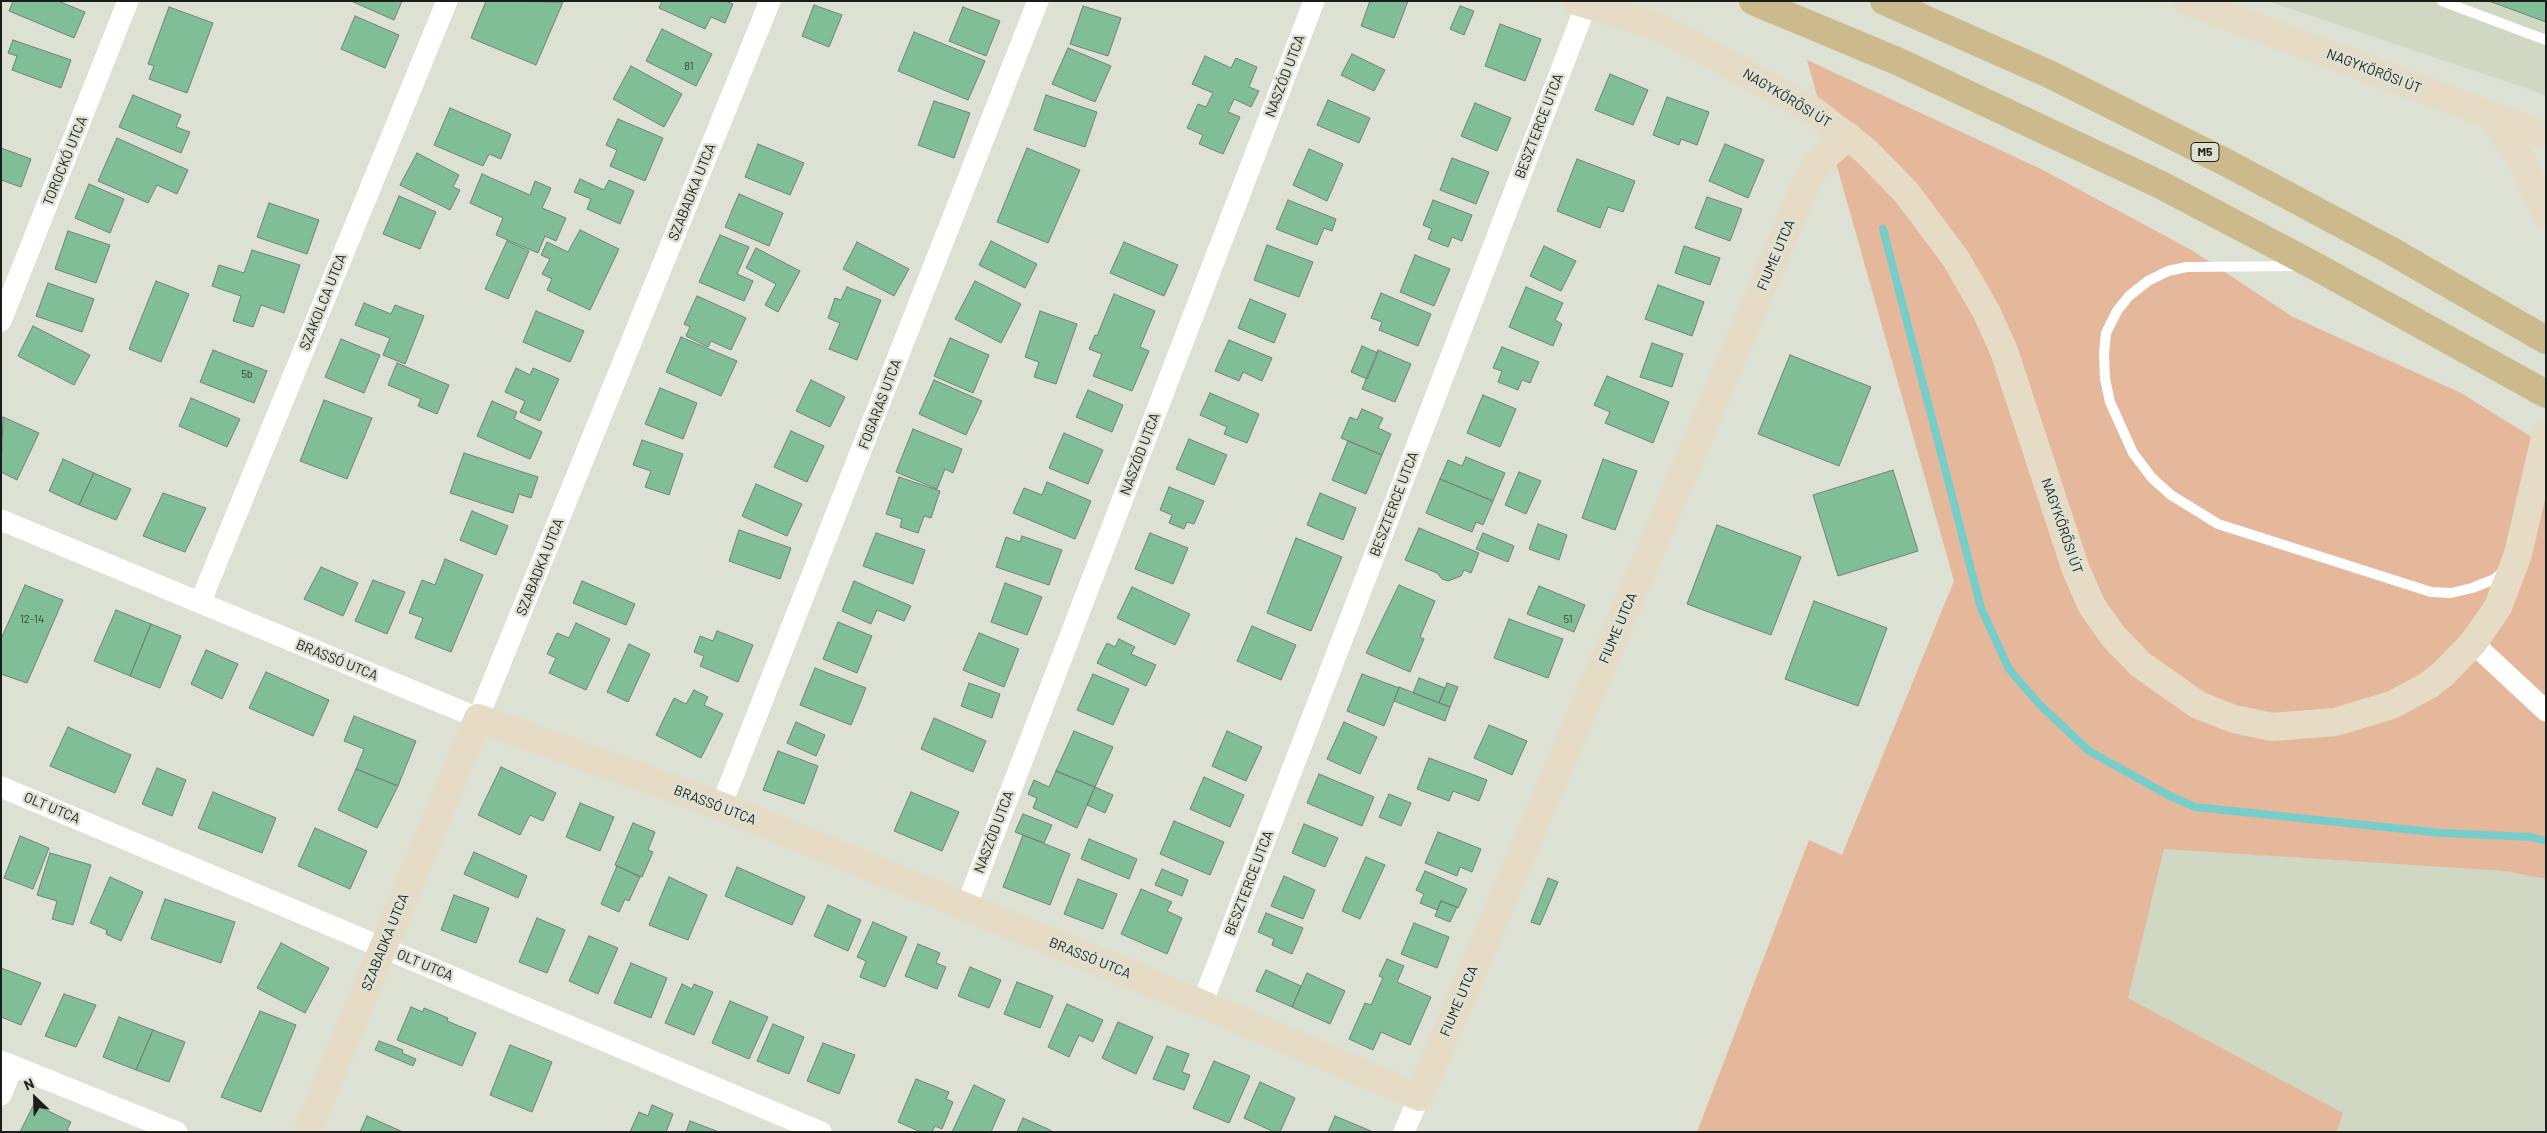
<!DOCTYPE html>
<meta charset="utf-8">
<style>
body{margin:0}
#map{position:relative;width:2547px;height:1133px;overflow:hidden;background:#dce1d3;font-family:Barlow,sans-serif}
canvas{display:block}
.frame{position:absolute;inset:0;border:2px solid #1b1d18;pointer-events:none}
.north{position:absolute;left:10px;top:1073px;width:50px;height:50px;-webkit-text-stroke:4px #dce1d3;paint-order:stroke;rotate:336deg;font-size:14px;font-weight:700;line-height:20px;text-align:center;color:#1b1d18}
.north::after{content:'';display:block;margin:auto;width:18px;height:22px;background:#1b1d18;clip-path:polygon(50% 0,100% 100%,50% 72%,0 100%)}
</style>
<div id="map">
<canvas width="2547" height="1133"></canvas>
<div class="frame"></div>
<div class="north">N</div>
</div>
<script>
const ctx = document.querySelector('canvas').getContext('2d');
ctx.lineJoin = 'round';
function paint(path, color) { ctx.fillStyle = color; ctx.fill(path, 'evenodd'); }
const shape = rows => new Path2D(rows.map(r => 'M' + r).join(''));
function stroke(path, color, width, dash) { ctx.strokeStyle = color; ctx.lineWidth = width; ctx.lineCap = dash ? 'butt' : 'round'; ctx.setLineDash(dash || []); ctx.stroke(path); }
function drawText(font, color, halo, rows, align = 'center') {
  ctx.font = font + ' Barlow,sans-serif'; ctx.lineWidth = 5; ctx.setLineDash([]); ctx.textBaseline = 'middle'; ctx.strokeStyle = halo; ctx.fillStyle = color; for (const [text, x, y, turn = 0] of rows) {
    ctx.save(); ctx.translate(x, y); ctx.rotate((+turn || 0) * Math.PI / 180); ctx.textAlign = isNaN(turn) ? turn : align; if (halo) ctx.strokeText(text, 0, 0); ctx.fillText(text, 0, 0); ctx.restore();
  }
}
paint(shape([
 [2267,1,2546,1,2546,96,2529,89],
 [2164,849,2505,871,2546,879,2546,1132,2337,1132,2343,1114,2127,998]
]), '#d0d7c3');
paint(shape([
 [1807,60,2043,170,2193,251,2293,317,2461,393,2546,446,2546,879,2505,871,2164,849,2128,998,2343,1113,2337,1132,1697,1132,1809,840,1842,855,1954,581]
]), '#e5b89c');
stroke(shape([
 [1883,229,1981,608,2009,669,2039,704,2089,751,2168,795,2195,807,2441,833,2532,837,2546,841]
]), '#77cdc9', 8);
const building = shape([
 [13,1,58,1,85,12,74,38,9,11,13,1],
 [351,1,402,1,394,20,351,1],
 [486,1,563,2,536,65,471,38,486,1],
 [662,1,726,1,733,4,725,23,711,17,705,29,659,8,662,1],
 [1370,1,1408,1,1394,38,1361,26,1370,1],
 [2489,1,2546,1,2546,22,2489,1],
 [814,5,842,15,829,47,802,36,814,5],
 [1083,6,1121,18,1108,56,1070,44,1083,6],
 [1460,6,1474,11,1464,35,1450,29,1460,6],
 [169,7,213,23,187,93,149,79,154,66,148,64,169,7],
 [963,7,1000,21,986,56,949,41,963,7],
 [355,16,399,35,385,68,341,49,355,16],
 [1500,24,1541,39,1525,81,1485,66,1500,24],
 [662,29,712,54,696,86,646,61,662,29],
 [914,32,985,61,968,100,898,71,914,32],
 [13,40,71,60,61,88,12,70,17,56,8,53,13,40],
 [1068,48,1111,66,1095,102,1052,84,1068,48],
 [1352,54,1385,70,1374,91,1341,75,1352,54],
 [1205,56,1231,68,1236,58,1257,67,1249,87,1259,91,1251,107,1234,99,1228,112,1240,117,1223,154,1199,144,1203,135,1187,128,1198,104,1206,107,1213,93,1192,84,1205,56],
 [631,66,682,94,664,127,613,99,631,66],
 [1610,74,1648,90,1633,125,1595,110,1610,74],
 [133,95,181,115,176,127,190,132,181,153,119,127,133,95],
 [1046,95,1097,112,1085,147,1034,130,1046,95],
 [1667,97,1709,112,1697,145,1681,139,1679,145,1653,135,1667,97],
 [1328,100,1370,118,1359,143,1317,125,1328,100],
 [934,101,970,113,954,158,918,145,934,101],
 [1475,103,1511,118,1497,151,1461,136,1475,103],
 [450,108,511,134,501,159,489,154,483,166,434,145,450,108],
 [618,119,663,138,645,181,610,166,617,150,606,145,618,119],
 [117,138,188,170,177,194,157,185,148,203,98,181,117,138],
 [758,144,804,163,790,195,745,177,758,144],
 [1725,144,1764,160,1748,198,1709,181,1725,144],
 [1,148,31,159,21,187,1,180,1,148],
 [1027,148,1080,170,1048,243,997,222,1027,148],
 [1309,149,1343,164,1327,201,1293,185,1309,149],
 [417,153,459,175,453,187,460,190,450,210,400,185,417,153],
 [1452,158,1489,172,1476,204,1440,190,1452,158],
 [1577,159,1635,181,1623,212,1608,207,1600,228,1557,211,1577,159],
 [482,174,530,195,535,181,551,188,542,208,566,218,556,241,545,236,538,253,496,235,503,218,470,203,482,174],
 [580,179,604,190,609,180,634,191,620,224,587,209,591,199,574,192,580,179],
 [89,184,124,199,110,233,75,218,89,184],
 [739,194,783,213,769,246,725,227,739,194],
 [399,196,436,212,420,249,383,234,399,196],
 [1707,197,1742,209,1730,241,1695,228,1707,197],
 [1288,200,1336,219,1332,231,1324,228,1317,245,1276,229,1288,200],
 [1433,200,1472,215,1462,241,1452,237,1448,247,1428,239,1432,229,1423,225,1433,200],
 [269,203,319,220,307,254,257,237,269,203],
 [580,230,619,249,590,310,547,290,552,279,542,274,550,259,541,255,547,242,568,252,580,230],
 [68,231,110,245,96,283,55,269,68,231],
 [720,235,749,247,737,274,753,281,744,301,699,282,720,235],
 [507,241,529,251,508,299,485,289,507,241],
 [991,241,1037,264,1025,288,979,265,991,241],
 [857,242,909,269,894,296,843,269,857,242],
 [1124,242,1178,265,1164,296,1110,273,1124,242],
 [1267,245,1313,262,1299,297,1254,280,1267,245],
 [1544,246,1576,261,1561,291,1530,276,1544,246],
 [1684,246,1720,258,1710,285,1675,273,1684,246],
 [756,248,800,271,778,312,765,305,776,284,746,268,756,248],
 [252,250,300,265,284,313,261,305,253,327,233,321,241,296,212,286,219,265,244,273,252,250],
 [1415,255,1450,269,1434,306,1400,292,1415,255],
 [156,281,189,294,161,362,129,349,156,281],
 [975,281,1021,304,1001,343,955,319,975,281],
 [48,283,94,299,82,332,36,316,48,283],
 [1658,285,1704,302,1692,336,1645,319,1658,285],
 [847,287,881,300,857,360,829,349,840,323,828,318,835,298,841,300,847,287],
 [1526,287,1563,303,1555,320,1562,324,1553,346,1509,327,1526,287],
 [1381,293,1431,314,1418,346,1379,330,1382,322,1371,318,1381,293],
 [1114,294,1155,311,1140,347,1149,351,1132,391,1093,376,1102,354,1089,349,1095,335,1097,336,1114,294],
 [697,296,746,318,731,350,711,341,708,347,686,336,690,327,684,324,697,296],
 [1250,299,1286,314,1274,343,1238,328,1250,299],
 [364,303,391,314,395,305,424,316,405,364,383,355,390,338,355,325,364,303],
 [536,311,584,331,570,362,523,342,536,311],
 [1040,311,1077,324,1056,384,1034,377,1039,362,1025,357,1040,311],
 [33,326,90,355,74,385,18,356,33,326],
 [681,337,737,361,721,396,666,372,681,337],
 [950,338,989,355,973,393,934,376,950,338],
 [341,339,380,355,364,393,325,377,341,339],
 [1229,340,1272,358,1262,381,1243,372,1239,381,1215,371,1229,340],
 [1652,343,1683,354,1672,387,1640,377,1652,343],
 [1362,346,1378,353,1367,379,1351,372,1362,346],
 [1502,347,1539,362,1530,383,1522,380,1518,390,1498,382,1502,371,1493,368,1502,347],
 [213,350,267,371,254,403,200,382,213,350],
 [1378,350,1411,364,1395,402,1362,389,1378,350],
 [1790,355,1871,387,1839,466,1758,434,1790,355],
 [397,363,449,385,437,414,418,406,421,399,388,385,397,363],
 [516,368,530,375,533,368,559,379,540,421,520,412,525,401,505,392,516,368],
 [1607,376,1669,402,1653,443,1605,423,1610,412,1594,405,1607,376],
 [811,380,845,397,830,427,796,411,811,380],
 [934,380,982,401,966,435,919,414,934,380],
 [660,388,697,403,683,439,645,424,660,388],
 [1088,390,1123,405,1112,432,1076,417,1088,390],
 [1210,393,1259,414,1247,443,1224,434,1227,427,1200,415,1210,393],
 [1483,395,1516,409,1500,447,1467,433,1483,395],
 [191,398,240,419,227,447,179,426,191,398],
 [324,400,372,418,347,479,300,461,324,400],
 [492,401,517,412,514,419,542,432,530,459,477,436,492,401],
 [1362,409,1383,418,1378,428,1391,434,1382,455,1341,438,1350,417,1357,420,1362,409],
 [3,417,39,433,17,480,1,472,3,417],
 [913,429,962,449,953,473,945,469,937,489,896,472,913,429],
 [791,431,824,446,807,482,774,467,791,431],
 [1064,433,1103,450,1088,484,1049,468,1064,433],
 [1189,439,1227,455,1214,485,1176,469,1189,439],
 [642,440,683,454,669,495,645,487,651,471,633,465,642,440],
 [1348,441,1382,455,1366,494,1332,480,1348,441],
 [464,453,538,477,531,498,519,494,513,513,450,493,464,453],
 [1466,457,1505,473,1493,501,1440,479,1448,460,1462,466,1466,457],
 [63,459,94,473,79,505,49,491,63,459],
 [1603,459,1637,471,1615,530,1582,518,1603,459],
 [1893,470,1918,551,1838,576,1813,495,1893,470],
 [1519,472,1541,481,1526,514,1505,505,1519,472],
 [94,473,131,489,116,520,79,505,94,473],
 [899,477,940,491,931,518,924,516,918,533,900,527,902,519,886,514,899,477],
 [1440,479,1493,501,1483,525,1476,522,1472,532,1426,513,1440,479],
 [1047,482,1091,501,1075,539,1013,513,1024,488,1042,495,1047,482],
 [756,484,802,504,787,536,742,516,756,484],
 [1169,487,1204,501,1194,524,1187,522,1184,529,1169,523,1172,515,1160,510,1169,487],
 [163,493,206,508,185,552,143,536,163,493],
 [1320,493,1356,508,1343,540,1307,525,1320,493],
 [472,511,508,526,496,555,460,540,472,511],
 [1538,524,1567,535,1559,560,1529,549,1538,524],
 [1717,525,1801,557,1771,635,1687,604,1717,525],
 [1419,528,1479,553,1471,573,1464,570,1461,576,1448,581,1442,579,1437,573,1405,560,1419,528],
 [739,530,791,548,780,579,729,561,739,530],
 [876,533,925,550,913,584,863,566,876,533],
 [1150,533,1188,548,1173,584,1135,569,1150,533],
 [1483,533,1514,546,1508,562,1476,549,1483,533],
 [1022,536,1062,550,1049,585,996,567,1006,537,1020,542,1022,536],
 [1296,538,1342,557,1311,631,1267,613,1296,538],
 [445,559,483,575,451,652,415,638,423,618,409,613,422,580,435,585,445,559],
 [321,567,358,583,343,616,304,599,321,567],
 [373,580,405,592,387,634,355,621,373,580],
 [582,581,635,604,626,625,573,603,582,581],
 [854,581,911,606,904,621,877,610,871,624,842,611,854,581],
 [1005,583,1042,597,1027,635,991,622,1005,583],
 [25,585,63,600,27,683,1,674,1,639,25,585],
 [1399,585,1435,601,1420,637,1424,639,1410,672,1366,653,1399,585],
 [1539,586,1585,605,1574,632,1527,614,1539,586],
 [1132,587,1190,614,1175,645,1117,618,1132,587],
 [1814,601,1887,628,1858,706,1785,679,1814,601],
 [116,610,151,624,130,676,94,661,116,610],
 [1509,619,1563,639,1548,678,1494,658,1509,619],
 [838,622,872,636,857,673,823,659,838,622],
 [576,623,610,639,586,690,549,673,556,658,547,654,557,633,569,638,576,623],
 [151,624,181,636,160,688,130,676,151,624],
 [1252,626,1296,645,1281,680,1237,661,1252,626],
 [717,631,753,645,738,682,700,666,704,656,694,652,700,636,713,641,717,631],
 [979,633,1019,649,1004,687,963,670,979,633],
 [1119,639,1135,647,1131,654,1156,665,1146,686,1097,663,1107,643,1115,647,1119,639],
 [629,644,650,654,628,702,607,692,629,644],
 [206,650,238,664,222,699,191,684,206,650],
 [815,668,866,688,851,725,800,705,815,668],
 [266,672,329,700,313,736,249,708,266,672],
 [1093,674,1129,689,1113,725,1077,710,1093,674],
 [1362,674,1399,688,1384,726,1347,711,1362,674],
 [1419,678,1445,688,1439,703,1413,693,1419,678],
 [969,683,1000,694,992,718,961,706,969,683],
 [1447,683,1458,687,1450,707,1439,703,1447,683],
 [1399,687,1450,707,1445,721,1394,701,1399,687],
 [694,690,708,697,704,705,723,714,701,758,656,735,674,698,686,704,694,690],
 [354,716,416,741,398,786,356,769,364,749,344,741,354,716],
 [934,718,986,741,973,772,921,749,934,718],
 [796,722,825,735,816,756,787,743,796,722],
 [1344,722,1377,737,1360,774,1327,759,1344,722],
 [1489,725,1527,741,1512,775,1474,758,1489,725],
 [68,727,131,755,115,793,50,766,68,727],
 [1074,731,1113,747,1095,787,1056,771,1074,731],
 [1227,731,1262,747,1246,781,1212,766,1227,731],
 [778,751,818,766,804,804,763,790,778,751],
 [1429,758,1487,780,1479,801,1453,791,1449,801,1417,789,1429,758],
 [501,767,556,793,543,821,530,815,520,835,478,815,501,767],
 [157,768,186,780,172,816,142,804,157,768],
 [356,769,398,786,377,828,338,810,356,769],
 [1056,771,1095,787,1077,828,1033,808,1037,798,1028,794,1034,780,1049,787,1056,771],
 [1319,774,1374,797,1362,826,1307,803,1319,774],
 [1204,777,1244,795,1230,827,1190,809,1204,777],
 [1095,787,1113,795,1105,813,1087,805,1095,787],
 [213,792,276,818,262,853,198,828,213,792],
 [911,792,959,812,942,851,894,831,911,792],
 [1389,794,1411,803,1401,826,1379,817,1389,794],
 [580,803,614,817,600,851,566,837,580,803],
 [1023,814,1052,825,1044,843,1015,832,1023,814],
 [1174,821,1224,842,1210,875,1160,854,1174,821],
 [633,823,655,832,648,850,653,852,642,877,615,865,633,823],
 [1304,824,1338,838,1325,867,1292,853,1304,824],
 [315,828,367,851,350,889,298,866,315,828],
 [1438,832,1481,849,1472,872,1460,867,1457,876,1425,863,1438,832],
 [1023,835,1070,854,1050,905,1003,887,1023,835],
 [20,836,49,848,33,889,4,878,20,836],
 [1089,839,1137,859,1129,879,1081,859,1089,839],
 [474,852,527,876,518,898,464,874,474,852],
 [50,853,91,865,73,925,52,919,57,901,37,895,50,853],
 [1366,857,1385,865,1360,919,1342,911,1366,857],
 [617,866,640,877,629,901,625,899,619,912,601,904,617,866],
 [737,867,805,897,792,925,725,896,737,867],
 [1162,869,1188,880,1182,896,1155,885,1162,869],
 [1425,871,1467,889,1458,908,1441,901,1437,910,1420,903,1424,894,1416,890,1425,871],
 [1284,876,1315,890,1303,919,1271,906,1284,876],
 [110,877,143,892,121,941,106,934,107,930,90,923,110,877],
 [669,877,707,895,688,940,649,925,669,877],
 [1548,878,1558,882,1540,925,1531,922,1548,878],
 [1078,879,1117,894,1103,929,1064,914,1078,879],
 [1141,889,1172,902,1167,911,1182,918,1167,954,1121,934,1141,889],
 [454,895,489,908,476,943,441,930,454,895],
 [165,899,235,922,221,963,151,939,165,899],
 [1441,901,1457,907,1450,922,1435,916,1441,901],
 [828,905,861,920,848,951,814,936,828,905],
 [1266,913,1303,928,1292,954,1272,945,1274,939,1258,932,1266,913],
 [537,918,565,930,547,973,519,962,537,918],
 [873,922,907,937,885,987,860,977,866,961,857,957,873,922],
 [1414,923,1449,937,1437,968,1401,954,1414,923],
 [589,936,618,948,598,994,569,981,589,936],
 [281,943,329,968,305,1013,257,988,281,943],
 [918,944,940,953,936,963,946,967,937,989,905,976,918,944],
 [1387,959,1404,966,1397,982,1431,997,1410,1045,1381,1032,1373,1050,1349,1039,1365,1003,1371,1005,1383,978,1379,976,1387,959],
 [631,963,667,978,651,1018,614,1003,631,963],
 [970,967,1001,980,989,1008,958,996,970,967],
 [1,968,41,983,21,1025,1,1017,1,968],
 [1266,970,1301,986,1292,1007,1256,991,1266,970],
 [1307,973,1345,991,1330,1024,1292,1007,1307,973],
 [1017,982,1053,996,1040,1028,1004,1014,1017,982],
 [682,984,692,989,694,984,713,992,694,1035,665,1023,682,984],
 [64,994,96,1005,76,1047,45,1036,64,994],
 [730,1001,768,1017,749,1059,712,1043,730,1001],
 [1067,1004,1103,1020,1093,1042,1079,1035,1069,1057,1048,1047,1067,1004],
 [411,1007,423,1012,424,1008,448,1018,447,1021,476,1033,462,1066,397,1040,411,1007],
 [260,1011,296,1025,261,1112,221,1097,260,1011],
 [119,1017,153,1030,136,1070,103,1057,119,1017],
 [1118,1022,1153,1037,1136,1074,1102,1058,1118,1022],
 [773,1024,804,1037,789,1074,757,1061,773,1024],
 [153,1030,185,1042,169,1082,136,1070,153,1030],
 [379,1041,403,1050,402,1053,416,1059,413,1066,375,1050,379,1041],
 [823,1043,855,1055,839,1094,807,1081,823,1043],
 [510,1045,552,1062,532,1112,490,1095,510,1045],
 [1167,1046,1189,1054,1182,1072,1190,1075,1184,1090,1153,1079,1167,1046],
 [1214,1061,1250,1076,1229,1123,1193,1108,1214,1061],
 [916,1079,949,1092,946,1099,953,1102,942,1129,935,1126,932,1132,921,1132,898,1122,916,1079],
 [1260,1082,1295,1098,1280,1132,1274,1132,1244,1118,1260,1082],
 [974,1085,1005,1100,991,1132,952,1132,974,1085],
 [34,1104,71,1122,67,1130,70,1132,20,1132,34,1104],
 [652,1105,673,1114,666,1132,630,1132,639,1112,648,1116,652,1105],
 [367,1116,403,1132,360,1132,367,1116],
 [1335,1116,1371,1131,1371,1132,1328,1132,1335,1116],
 [1023,1118,1048,1129,1053,1132,1017,1132,1023,1118],
 [690,1121,719,1132,686,1132,690,1121]
]);
paint(building, '#80be98');
stroke(building, '#747f78', 1);
stroke(shape([
 [2442,1,2546,40],
 [2299,266,2187,267,2168,271,2148,281,2129,296,2117,311,2106,333,2104,354,2105,379,2110,402,2133,453,2152,478,2171,495,2218,524,2431,592,2451,593,2472,588,2495,579,2502,572]
]), '#fff', 10);
stroke(shape([
 [1,321,128,1],
 [1,520,478,718,770,1],
 [200,603,447,1],
 [2473,643,2546,711],
 [1,787,821,1132],
 [721,806,1038,1],
 [966,907,1314,1],
 [1202,1004,1586,5],
 [1,1061,177,1132],
 [1,1095,13,1066],
 [1404,1132,1419,1097]
]), '#fff', 21);
stroke(shape([
 [1576,1,1654,25,1685,40,1814,111,1866,151,1906,192,1956,259,1987,313,2004,351,2076,570,2092,606,2113,636,2140,664,2198,705,2234,719,2272,727,2335,722,2392,705,2429,685,2444,673,2473,643,2498,607,2518,554,2546,434],
 [2187,1,2546,136],
 [2491,115,2522,160,2546,216],
 [307,1132,478,718,721,806,1202,1004,1419,1097,1805,186,1816,165,1848,136]
]), '#e6dcc6', 28);
stroke(shape([
 [1753,1,1897,61,2161,185,2315,266,2546,394],
 [1884,1,2049,74,2227,163,2388,249,2546,340]
]), '#ccba8c', 28);
drawText('11px', '#344538', null, [
 ["81",689,66],
 ["5b",247,374],
 ["12-14",32,619],
 ["51",1568,619]
]);
for (const [x, y, w] of [
 [2205,152,28]
]) { const box = new Path2D(); box.roundRect(x - w / 2, y - 9.5, w, 19, 4); ctx.fillStyle = '#dce1d3'; ctx.fill(box); stroke(box, '#1b1d18', 1); }
drawText('bold 12px', '#1b1d18', null, [
 ["M5",2205,152]
]);
drawText('14px', '#1b1d18', '#dce1d3', [
 ["NAGYKŐRÖSI ÚT",2374,71,21],
 ["NASZÓD UTCA",1285,76,-69],
 ["NAGYKŐRÖSI ÚT",1787,98,31],
 ["BESZTERCE UTCA",1539,126,-69],
 ["TOROCKÓ UTCA",65,161,-68],
 ["SZABADKA UTCA",692,192,-68],
 ["FIUME UTCA",1776,255,-67],
 ["SZAKOLCA UTCA",323,302,-68],
 ["FOGARAS UTCA",880,404,-69],
 ["NASZÓD UTCA",1140,454,-69],
 ["BESZTERCE UTCA",1394,504,-69],
 ["NAGYKŐRÖSI ÚT",2062,526,71],
 ["SZABADKA UTCA",540,567,-68],
 ["FIUME UTCA",1618,628,-67],
 ["BRASSÓ UTCA",337,660,22],
 ["BRASSÓ UTCA",715,805,21],
 ["OLT UTCA",52,808,23],
 ["NASZÓD UTCA",994,832,-69],
 ["BESZTERCE UTCA",1249,883,-69],
 ["SZABADKA UTCA",385,942,-68],
 ["BRASSÓ UTCA",1090,958,22],
 ["OLT UTCA",425,965,23],
 ["FIUME UTCA",1459,1001,-67]
]);
</script>
